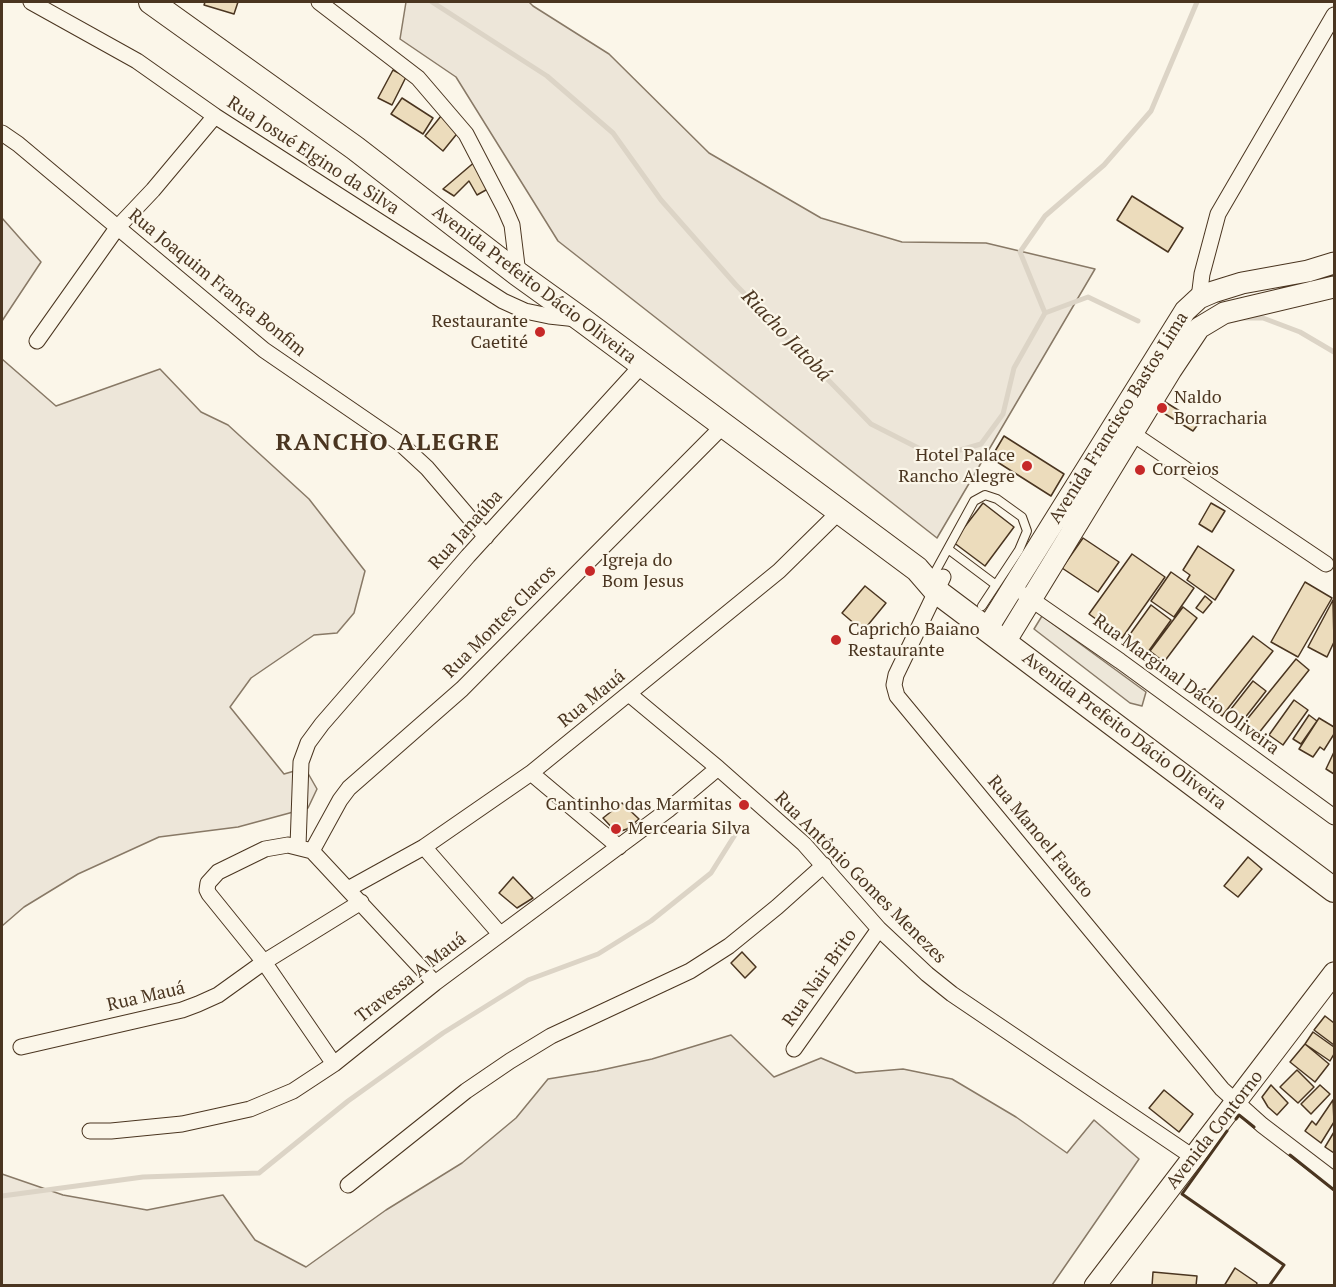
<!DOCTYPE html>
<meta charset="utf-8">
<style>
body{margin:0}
#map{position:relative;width:1336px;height:1287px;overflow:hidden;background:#fbf6e9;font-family:"PT Serif",serif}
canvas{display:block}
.frame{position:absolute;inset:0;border:3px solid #4a3520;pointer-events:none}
</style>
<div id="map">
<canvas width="1336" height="1287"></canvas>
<div class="frame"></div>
</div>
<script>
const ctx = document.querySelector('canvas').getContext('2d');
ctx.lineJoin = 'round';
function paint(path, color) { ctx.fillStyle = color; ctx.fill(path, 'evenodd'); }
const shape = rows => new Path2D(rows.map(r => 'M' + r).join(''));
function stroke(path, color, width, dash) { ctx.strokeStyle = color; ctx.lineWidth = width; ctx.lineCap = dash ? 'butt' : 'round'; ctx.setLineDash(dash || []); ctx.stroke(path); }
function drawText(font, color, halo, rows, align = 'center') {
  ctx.font = font + ' "PT Serif",serif'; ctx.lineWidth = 4.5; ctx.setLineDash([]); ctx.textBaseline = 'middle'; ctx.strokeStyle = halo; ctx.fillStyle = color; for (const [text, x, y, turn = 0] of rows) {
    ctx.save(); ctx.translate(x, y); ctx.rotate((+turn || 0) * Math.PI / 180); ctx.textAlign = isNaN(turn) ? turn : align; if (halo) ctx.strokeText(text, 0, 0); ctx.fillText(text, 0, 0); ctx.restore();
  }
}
const green = shape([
 [406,2,529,2,533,6,609,54,709,153,821,218,902,242,986,243,1095,269,937,538,558,241,456,77,400,39,406,2],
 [2,218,41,262,2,321,2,218],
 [2,359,56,406,160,369,201,412,228,425,309,499,365,571,354,613,337,633,314,635,251,678,230,707,284,774,305,768,317,789,308,808,238,827,159,837,78,874,24,907,2,926,2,359],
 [731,1035,774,1077,821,1058,856,1073,903,1069,952,1079,1016,1117,1067,1153,1094,1120,1139,1159,1052,1285,2,1285,2,1174,63,1195,147,1210,223,1195,255,1240,306,1267,386,1210,462,1163,516,1118,548,1079,597,1071,652,1059,731,1035]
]);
paint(green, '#ede6d9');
stroke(green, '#887966', 1.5);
const parking = shape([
 [1042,616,1146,692,1142,706,1130,703,1034,629,1042,616]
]);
paint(parking, '#ede7d9');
stroke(parking, '#887966', 1.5);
stroke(shape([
 [432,2,547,76,613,133,661,200,736,285,871,424,936,457,981,444,1003,414,1014,368,1045,313,1088,297,1138,321],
 [1045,313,1020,252,1045,216,1104,165,1151,111,1197,2],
 [1242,318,1263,318,1300,332,1334,352],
 [2,1196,143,1177,259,1173,348,1101,443,1033,528,980,598,954,651,921,711,873,738,830]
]), '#dcd4c6', 5);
const building = shape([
 [205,2,238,2,234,14,204,5,205,2],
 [393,70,406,77,392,105,378,98,393,70],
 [402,98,433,118,423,134,391,114,402,98],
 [441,116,460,130,443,151,425,136,441,116],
 [477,160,493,186,477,195,469,181,454,196,443,189,477,160],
 [1132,196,1183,228,1168,252,1117,220,1132,196],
 [1162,400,1199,423,1193,431,1157,409,1162,400],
 [1004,436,1064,474,1051,496,991,458,1004,436],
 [983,503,1014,527,985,566,953,542,983,503],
 [1211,503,1225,511,1212,532,1199,524,1211,503],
 [1083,538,1119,562,1098,592,1062,568,1083,538],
 [1198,546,1234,570,1215,600,1187,580,1190,575,1183,570,1198,546],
 [1132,554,1165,577,1122,638,1089,614,1132,554],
 [1171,572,1194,588,1174,617,1151,601,1171,572],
 [1305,582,1332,598,1298,657,1271,642,1305,582],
 [865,586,886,603,863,631,842,613,865,586],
 [1205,596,1212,602,1203,613,1196,608,1205,596],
 [1333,600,1334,642,1327,657,1308,647,1333,600],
 [1151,605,1171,620,1143,659,1123,644,1151,605],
 [1183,607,1197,618,1164,662,1150,651,1183,607],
 [1253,636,1273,651,1222,716,1202,700,1253,636],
 [1296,659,1309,670,1254,739,1240,728,1296,659],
 [1253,681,1266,691,1244,719,1231,709,1253,681],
 [1294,700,1308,710,1283,745,1269,735,1294,700],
 [1309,715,1317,721,1301,744,1293,739,1309,715],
 [1319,718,1334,727,1334,734,1324,750,1320,747,1313,757,1299,749,1319,718],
 [1334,752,1334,774,1326,769,1334,752],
 [622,803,639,819,627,829,618,832,615,831,603,818,622,803],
 [1248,857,1262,869,1238,897,1224,886,1248,857],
 [513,877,533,898,517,908,499,893,513,877],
 [742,952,756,967,745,978,731,963,742,952],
 [1325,1016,1334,1023,1334,1045,1314,1030,1325,1016],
 [1313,1032,1334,1047,1334,1054,1330,1061,1305,1044,1313,1032],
 [1305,1044,1329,1064,1315,1082,1290,1062,1305,1044],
 [1297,1070,1314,1087,1298,1103,1280,1087,1297,1070],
 [1271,1085,1288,1103,1277,1115,1268,1107,1262,1097,1271,1085],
 [1320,1085,1330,1094,1311,1114,1301,1104,1320,1085],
 [1164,1090,1193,1114,1179,1132,1149,1108,1164,1090],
 [1333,1100,1334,1122,1321,1143,1305,1131,1312,1121,1316,1125,1333,1100],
 [1334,1132,1334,1153,1325,1147,1334,1132],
 [1235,1268,1257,1283,1256,1286,1224,1286,1235,1268],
 [1153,1272,1197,1276,1196,1286,1152,1286,1153,1272]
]);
paint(building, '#ecdcbc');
stroke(building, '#4a3520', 1.5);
const lane = shape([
 [948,549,996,585],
 [934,574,974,501,985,495,997,499,1022,517,1027,531,1019,550,982,606]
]);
const street = shape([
 [31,2,137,61,215,116,503,301,525,311,549,316,577,319],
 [319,2,418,78,466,134,505,209,512,225,518,274],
 [2,133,18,144,264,350,401,444,427,468,486,537],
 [1199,298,1202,274,1218,214,1334,15],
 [37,341,117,228,153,190,215,116],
 [1133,434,1326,564],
 [943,577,896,675,894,685,897,696,1222,1089,1262,1125,1334,1180],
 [1025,595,1120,661,1334,817],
 [629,694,718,768,804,844,879,929,927,974,952,994,1193,1157],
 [531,773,619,847],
 [298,846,301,762,308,743,322,724,468,556,642,365],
 [424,847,500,934],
 [312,851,340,800,349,788,462,689,724,425],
 [348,889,424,847,531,773,779,571,840,511],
 [21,1047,182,1010,198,1004,218,995,264,962,361,902],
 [794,1049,879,929],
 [334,1064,264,962,209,894,207,890,208,883,218,872,265,849,288,845,312,851,435,983],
 [90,1131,111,1131,182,1124,250,1109,293,1091,334,1064,435,983,668,810,718,768],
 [348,1185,466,1091,510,1061,551,1036,690,971,729,946,777,907,824,865]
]);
const secondary = shape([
 [987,629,1185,311,1199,298,1213,292,1242,283,1308,271,1334,263],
 [1005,642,1171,370,1199,328,1224,313,1334,287],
 [1095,1286,1334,973]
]);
const primary = shape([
 [151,2,355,148,518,274,582,320,917,569,936,591,1334,890]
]);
stroke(lane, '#4a3520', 10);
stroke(street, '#4a3520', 17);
stroke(secondary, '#4a3520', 23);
stroke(primary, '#4a3520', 26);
stroke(lane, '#fbf6e9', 8);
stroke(street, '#fbf6e9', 15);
stroke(secondary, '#fbf6e9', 21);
stroke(primary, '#fbf6e9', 24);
stroke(shape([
 [1236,1119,1239,1115,1254,1127],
 [1227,1131,1182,1194,1284,1265,1269,1286],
 [1290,1155,1334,1190]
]), '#4a3520', 3);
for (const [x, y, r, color] of [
 [540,332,6,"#c62828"],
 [1162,408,6,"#c62828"],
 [1027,466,6,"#c62828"],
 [1140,470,6,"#c62828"],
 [590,571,6,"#c62828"],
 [836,640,6,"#c62828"],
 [744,805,6,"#c62828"],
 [616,829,6,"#c62828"]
]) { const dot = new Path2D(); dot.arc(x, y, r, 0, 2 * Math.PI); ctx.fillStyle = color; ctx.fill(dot); stroke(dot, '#fbf6e9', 2); }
drawText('18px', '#4a3520', '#fbf6e9', [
 ["Rua Josué Elgino da Silva",313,156,33],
 ["Rua Joaquim França Bonfim",217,283,39],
 ["Avenida Prefeito Dácio Oliveira",534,285,37],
 ["Avenida Francisco Bastos Lima",1119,418,-58],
 ["Rua Janaúba",466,530,-48],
 ["Rua Montes Claros",500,622,-45],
 ["Rua Marginal Dácio Oliveira",1186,685,36],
 ["Rua Mauá",592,699,-39],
 ["Avenida Prefeito Dácio Oliveira",1124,731,37],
 ["Rua Manoel Fausto",1040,837,50],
 ["Rua Antônio Gomes Menezes",860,878,45],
 ["Travessa A Mauá",411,978,-38],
 ["Rua Nair Brito",820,978,-55],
 ["Rua Mauá",146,997,-13],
 ["Avenida Contorno",1215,1130,-52]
]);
drawText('18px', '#4a3520', '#fbf6e9', [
 ["Restaurante",528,322,"right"],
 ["Caetité",528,343,"right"],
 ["Naldo",1174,398],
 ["Borracharia",1174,419],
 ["Hotel Palace",1015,456,"right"],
 ["Rancho Alegre",1015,477,"right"],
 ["Correios",1152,470],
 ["Igreja do",602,561],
 ["Bom Jesus",602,582],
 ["Capricho Baiano",848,630],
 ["Restaurante",848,651],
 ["Cantinho das Marmitas",732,805,"right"],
 ["Mercearia Silva",628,829]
], 'left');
drawText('italic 20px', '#4a3520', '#fbf6e9', [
 ["Riacho Jatobá",786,336,46]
]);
ctx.letterSpacing = '1.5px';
drawText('bold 24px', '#4a3520', '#fbf6e9', [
 ["RANCHO ALEGRE",388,443]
]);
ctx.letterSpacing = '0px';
</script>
